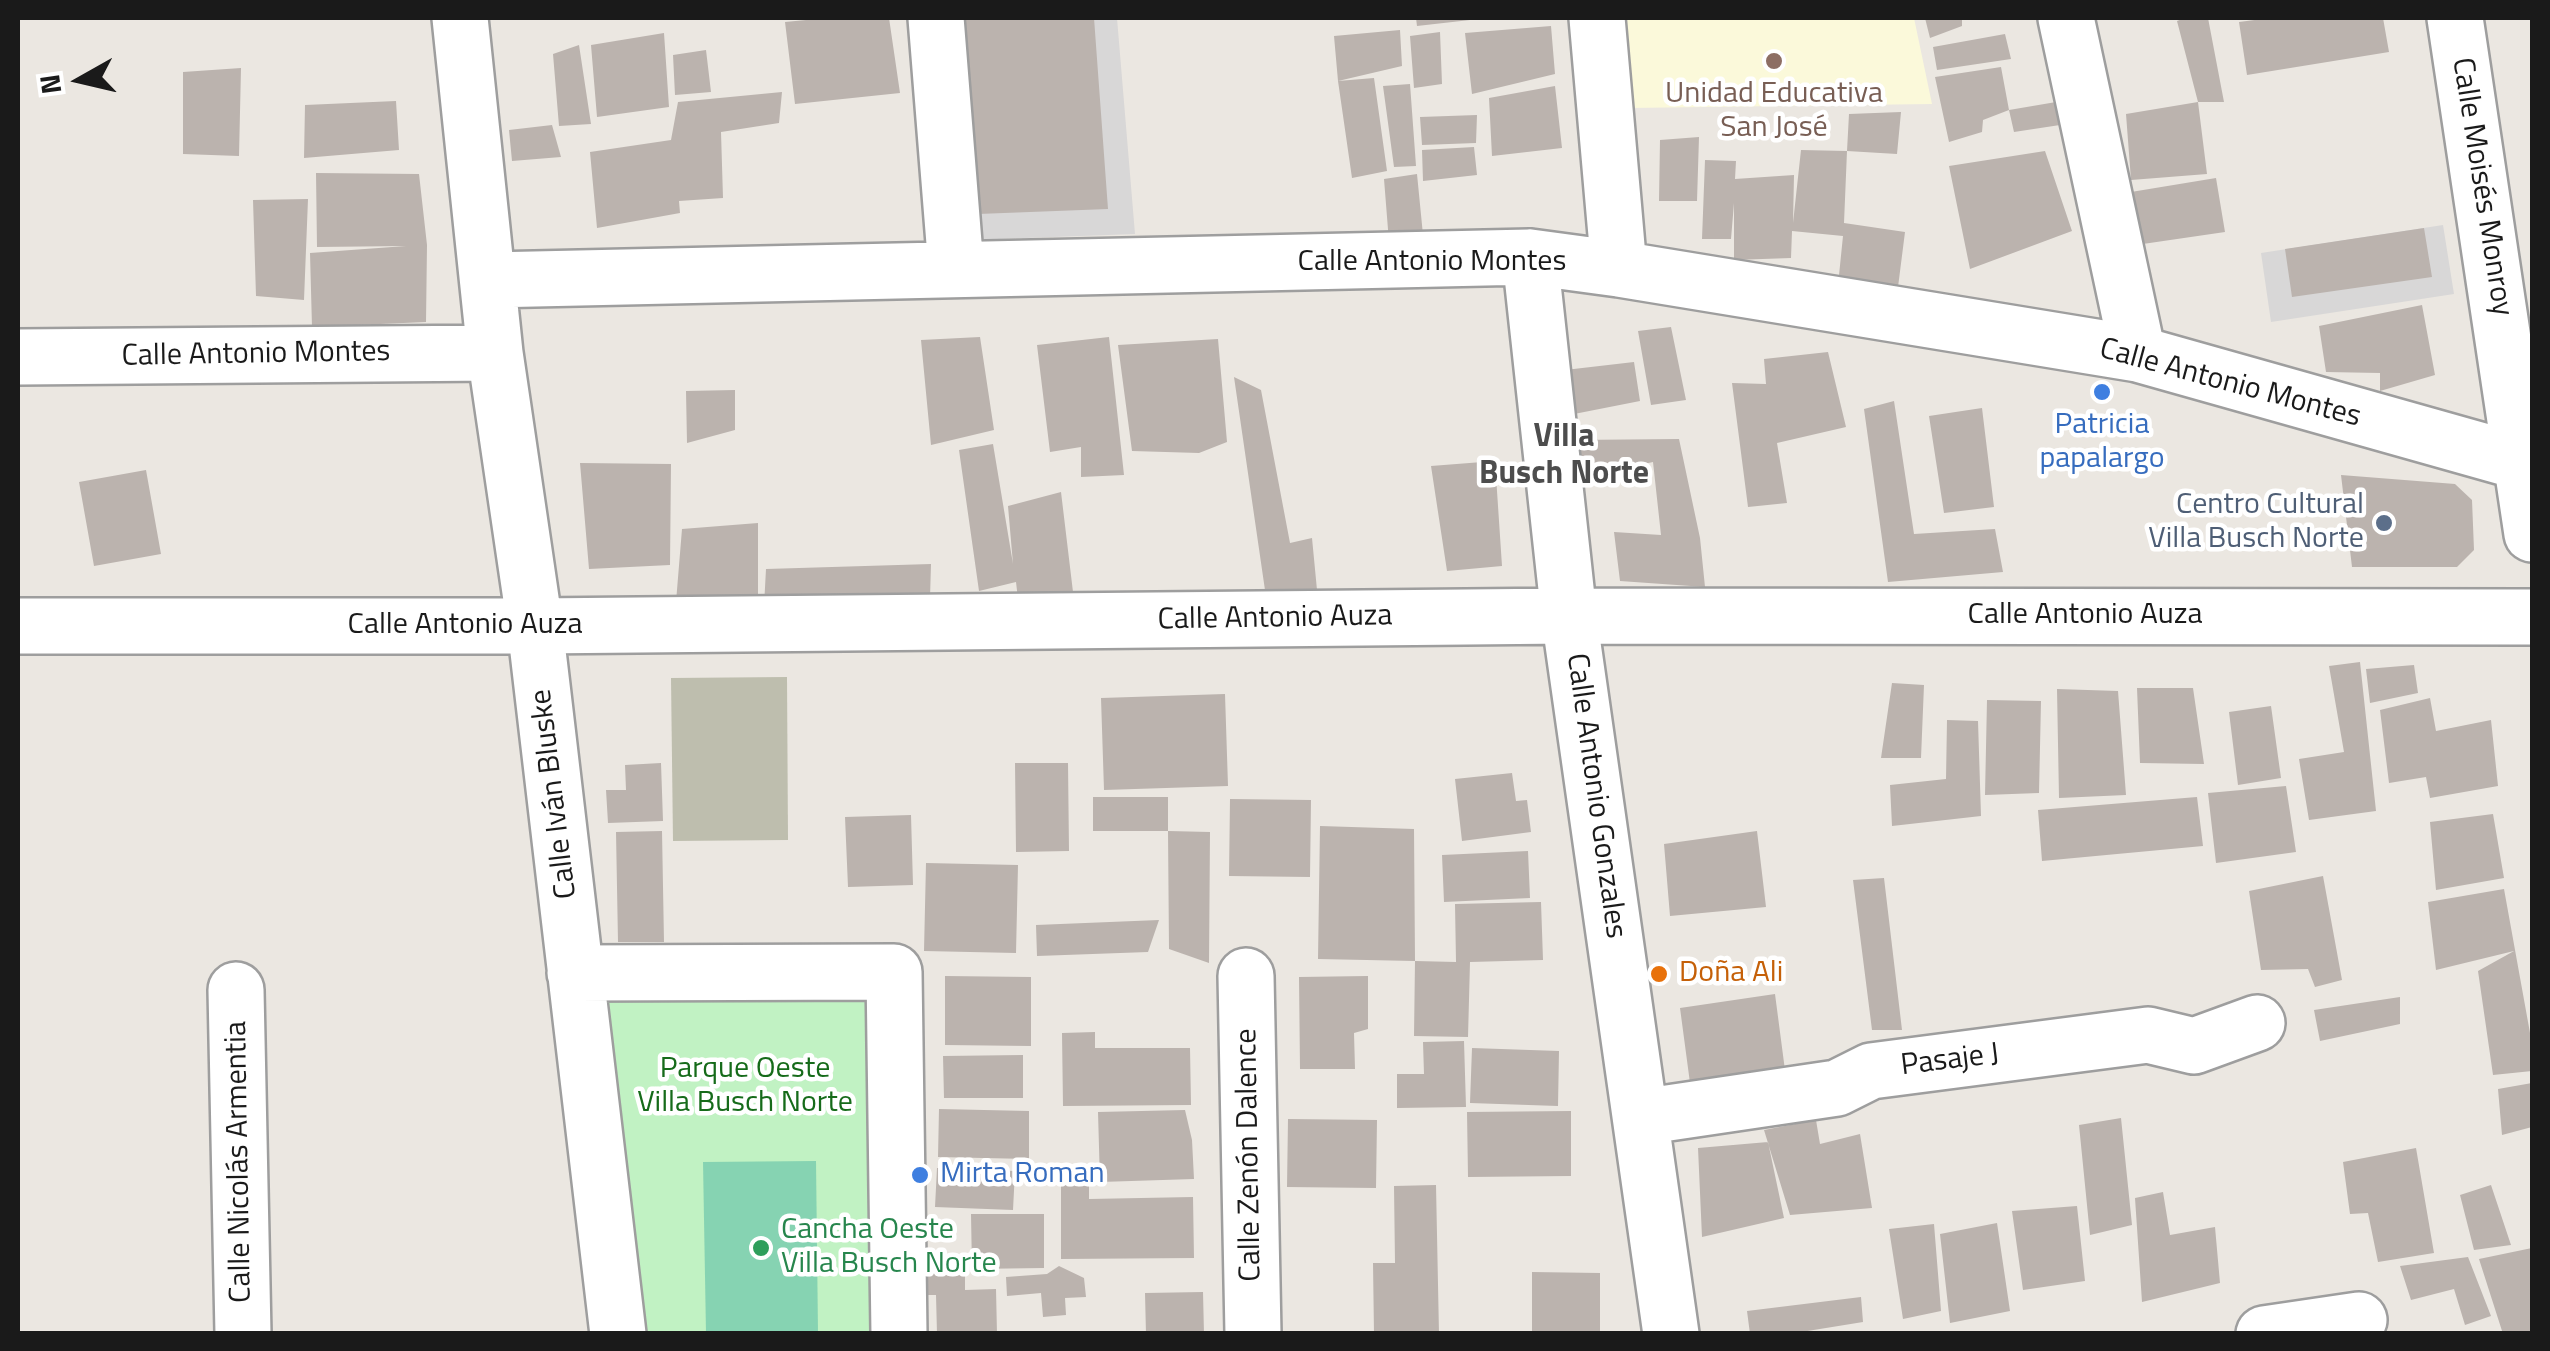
<!DOCTYPE html>
<meta charset="utf-8">
<style>
body{margin:0}
#map{position:relative;width:2550px;height:1351px;overflow:hidden;background:#ebe7e1;font-family:"Titillium Web",sans-serif}
canvas{display:block}
.frame{position:absolute;inset:0;border:20px solid #1a1a1a;pointer-events:none}
.north{position:absolute;left:30px;top:30px;width:100px;height:100px;-webkit-text-stroke:8px #fff;paint-order:stroke;rotate:262deg;font-size:28px;font-weight:700;line-height:40px;text-align:center;color:#1a1a1a}
.north::after{content:'';display:block;margin:auto;width:35px;height:45px;background:#1a1a1a;clip-path:polygon(50% 0,100% 100%,50% 72%,0 100%)}
</style>
<div id="map">
<canvas width="2550" height="1351"></canvas>
<div class="frame"></div>
<div class="north">N</div>
</div>
<script>
const ctx = document.querySelector('canvas').getContext('2d');
ctx.lineJoin = 'round';
function paint(path, color) { ctx.fillStyle = color; ctx.fill(path, 'evenodd'); }
const shape = rows => new Path2D(rows.map(r => 'M' + r).join(''));
function stroke(path, color, width, dash) { ctx.strokeStyle = color; ctx.lineWidth = width; ctx.lineCap = dash ? 'butt' : 'round'; ctx.setLineDash(dash || []); ctx.stroke(path); }
function drawText(font, color, halo, rows, align = 'center') {
  ctx.font = font + ' "Titillium Web",sans-serif'; ctx.lineWidth = 9; ctx.setLineDash([]); ctx.textBaseline = 'middle'; ctx.strokeStyle = halo; ctx.fillStyle = color; for (const [text, x, y, turn = 0] of rows) {
    ctx.save(); ctx.translate(x, y); ctx.rotate((+turn || 0) * Math.PI / 180); ctx.textAlign = isNaN(turn) ? turn : align; if (halo) ctx.strokeText(text, 0, 0); ctx.fillText(text, 0, 0); ctx.restore();
  }
}
paint(shape([
 [953,18,1117,18,1135,234,972,240],
 [2443,225,2454,294,2271,322,2261,253]
]), '#d8d7d7');
paint(shape([
 [1621,18,1914,18,1932,104,1629,108]
]), '#fbf9da');
paint(shape([
 [787,677,788,840,673,841,671,678]
]), '#bebeae');
paint(shape([
 [871,951,886,1333,645,1333,595,956]
]), '#c1f2c3');
paint(shape([
 [816,1161,818,1333,706,1333,703,1162]
]), '#86d3b2');
paint(shape([
 [827,18,889,18,900,93,795,104,785,22],
 [962,18,1094,18,1108,209,978,214],
 [1416,18,1470,18,1470,20,1417,26],
 [1925,18,1962,18,1962,26,1930,38],
 [2185,18,2208,18,2224,102,2198,102,2177,21],
 [2270,18,2383,18,2389,52,2247,75,2239,22],
 [1551,26,1555,74,1472,94,1465,33],
 [1400,30,1402,66,1338,81,1374,78,1387,171,1352,178,1338,81,1334,36],
 [1440,32,1442,84,1414,88,1410,36],
 [664,33,669,107,597,117,591,45],
 [2005,34,2011,59,1937,70,1933,47],
 [579,45,591,124,559,126,553,54],
 [706,50,711,92,675,95,673,55],
 [2001,67,2009,110,2062,101,2060,125,2014,132,2009,110,1983,120,1982,132,1949,142,1935,77],
 [241,68,239,156,183,154,183,72],
 [1410,84,1416,166,1394,167,1383,86],
 [1555,86,1562,148,1492,156,1489,98],
 [782,92,779,123,721,132,723,198,679,201,680,213,597,228,590,152,671,140,678,102],
 [396,101,399,150,304,158,305,105],
 [2198,102,2207,174,2131,180,2126,114],
 [1901,112,1897,154,1847,151,1849,114],
 [1477,115,1476,143,1422,145,1420,117],
 [552,125,561,157,512,161,509,130],
 [1699,137,1697,201,1659,201,1660,140],
 [1474,147,1477,175,1423,181,1422,150],
 [1801,150,1847,151,1844,223,1905,232,1897,295,1838,285,1843,236,1792,231,1791,258,1734,260,1734,203,1731,239,1702,239,1705,160,1736,161,1735,179,1794,175,1793,223],
 [2045,151,2072,231,1970,269,1949,166],
 [316,173,419,174,427,245,426,322,312,327,310,253,406,246,317,247],
 [1417,174,1423,235,1389,242,1384,179],
 [2216,178,2225,232,2136,245,2131,192],
 [308,199,304,300,256,296,253,200],
 [2424,228,2432,277,2292,297,2285,249],
 [2422,305,2435,375,2380,391,2380,373,2326,372,2319,326],
 [1671,327,1686,400,1651,405,1638,331],
 [980,337,994,430,931,445,921,340],
 [1109,337,1124,475,1081,477,1081,447,1050,452,1037,345],
 [1218,339,1227,442,1199,453,1132,451,1118,345],
 [1828,352,1846,427,1777,443,1787,503,1748,507,1732,383,1766,384,1764,359],
 [1634,362,1640,401,1569,415,1565,370],
 [1234,377,1261,390,1290,543,1312,538,1317,590,1266,597],
 [735,390,735,430,687,443,686,391],
 [1894,401,1914,534,1995,529,2003,572,1888,582,1864,409],
 [1982,408,1994,507,1944,513,1929,416],
 [1679,439,1700,538,1705,587,1620,581,1614,532,1661,535,1653,462,1580,478,1573,440],
 [993,444,1013,564,1008,506,1061,492,1073,592,1018,599,1016,582,979,591,959,450],
 [1495,461,1502,566,1447,571,1431,466],
 [580,463,671,464,670,565,589,569],
 [146,470,161,554,94,566,79,482],
 [2341,475,2455,484,2472,500,2474,550,2457,567,2352,567],
 [758,523,758,600,676,602,682,529],
 [931,564,930,598,764,606,766,569],
 [2360,662,2376,811,2309,820,2299,759,2344,752,2329,666],
 [2414,665,2418,693,2370,703,2366,669],
 [1892,683,1924,685,1921,758,1881,758],
 [2137,688,2193,688,2204,764,2140,763],
 [2057,689,2118,691,2126,795,2059,798],
 [1225,694,1228,786,1104,790,1101,698],
 [2430,698,2436,731,2491,720,2498,786,2430,798,2426,777,2389,783,2380,710],
 [1987,700,2041,701,2039,793,1985,795],
 [2271,706,2281,778,2238,785,2229,712],
 [1947,720,1978,721,1981,816,1892,826,1890,785,1946,779],
 [661,763,663,821,608,823,606,790,626,790,625,765],
 [1015,763,1068,763,1069,851,1016,852],
 [1512,773,1516,801,1527,800,1531,832,1462,841,1455,779],
 [2286,786,2296,852,2216,863,2208,793],
 [1093,797,1168,797,1168,831,1093,831],
 [2197,797,2203,846,2042,861,2038,810],
 [1230,799,1311,800,1310,877,1229,876],
 [2493,814,2504,878,2436,890,2430,822],
 [911,815,913,885,848,887,845,817],
 [1320,826,1414,829,1415,961,1318,959],
 [662,831,664,942,618,942,616,832],
 [1168,831,1210,832,1209,963,1169,949],
 [1757,831,1766,907,1670,916,1664,844],
 [1528,851,1530,898,1444,902,1442,855],
 [926,863,1018,865,1016,953,924,951],
 [2323,876,2342,980,2315,987,2308,969,2261,970,2249,891],
 [1884,878,1902,1030,1872,1030,1853,880],
 [2504,889,2532,1044,2532,1071,2493,1075,2478,971,2514,951,2436,970,2428,902],
 [1541,902,1543,960,1470,962,1468,1037,1414,1036,1415,961,1456,962,1455,904],
 [1159,920,1148,952,1037,956,1036,925],
 [945,976,1031,977,1031,1046,945,1045],
 [1368,976,1368,1029,1354,1033,1355,1069,1300,1069,1299,977],
 [1775,994,1786,1078,1692,1098,1680,1008],
 [2400,997,2400,1024,2320,1041,2314,1010],
 [1095,1032,1095,1048,1190,1048,1191,1105,1063,1106,1062,1033],
 [1464,1041,1466,1107,1397,1108,1397,1074,1424,1074,1423,1042],
 [1472,1048,1559,1051,1558,1106,1470,1103],
 [1023,1055,1023,1098,944,1098,943,1056],
 [2532,1083,2532,1127,2502,1135,2498,1089],
 [939,1109,1029,1111,1029,1159,938,1157],
 [1185,1110,1192,1140,1194,1179,1100,1182,1098,1112],
 [1571,1111,1571,1176,1468,1177,1467,1112],
 [2121,1118,2132,1225,2090,1235,2079,1125],
 [1288,1119,1377,1120,1376,1188,1287,1187],
 [1816,1120,1820,1144,1860,1134,1872,1208,1790,1215,1764,1130],
 [1768,1142,1784,1218,1702,1237,1698,1148],
 [2416,1148,2434,1253,2378,1262,2368,1213,2350,1214,2343,1162],
 [937,1168,1015,1171,1013,1210,935,1207],
 [1089,1181,1089,1199,1193,1197,1194,1258,1061,1259,1061,1182],
 [1436,1185,1439,1334,1374,1334,1373,1263,1395,1263,1394,1186],
 [2491,1185,2511,1245,2474,1250,2460,1195],
 [2163,1192,2170,1235,2215,1227,2220,1283,2142,1302,2135,1198],
 [2077,1206,2085,1281,2023,1290,2012,1211],
 [971,1214,1044,1214,1044,1268,972,1269],
 [1997,1223,2010,1311,1950,1323,1940,1234],
 [1934,1224,1941,1311,1903,1319,1889,1229],
 [2532,1248,2532,1334,2503,1334,2479,1259],
 [2468,1257,2491,1316,2465,1325,2454,1289,2411,1300,2400,1266],
 [1059,1266,1084,1278,1086,1297,1065,1298,1066,1315,1043,1317,1041,1293,1007,1296,1006,1277,1047,1274],
 [965,1268,965,1290,996,1289,997,1334,937,1334,936,1295,921,1295,920,1269],
 [1532,1272,1600,1273,1600,1334,1532,1334],
 [1203,1292,1204,1334,1146,1334,1145,1293],
 [1861,1297,1863,1322,1789,1334,1750,1334,1747,1311]
]), '#bbb3ae');
const minor = shape([
 [460,18,495,353,535,626,618,1334],
 [936,18,956,268],
 [1597,18,1619,269],
 [2066,18,2138,354],
 [2455,18,2532,534],
 [1530,257,1569,616,1671,1334],
 [489,280,1530,257,1619,269,2138,354,2532,465],
 [18,357,495,353],
 [18,626,535,626,1569,616,2532,617],
 [575,973,894,972,899,1334],
 [1246,976,1253,1334],
 [236,990,243,1334],
 [1641,1117,1837,1088,1871,1071,2148,1035,2194,1046,2257,1023],
 [2264,1334,2359,1320]
]);
stroke(minor, '#9e9e9e', 60);
stroke(minor, '#fff', 55);
for (const [x, y, r, color] of [
 [1774,61,10,"#8d6e63"],
 [2102,392,10,"#3f7fe0"],
 [2384,523,10,"#5c6f8a"],
 [1659,974,10,"#e8710a"],
 [920,1175,10,"#3f7fe0"],
 [761,1248,10,"#2e9e5b"]
]) { const dot = new Path2D(); dot.arc(x, y, r, 0, 2 * Math.PI); ctx.fillStyle = color; ctx.fill(dot); stroke(dot, '#fff', 4); }
drawText('30px', '#785e54', '#fff', [
 ["Unidad Educativa",1774,95],
 ["San José",1774,129]
]);
drawText('30px', '#1a1a1a', '#fff', [
 ["Calle Moisés Monroy",2481,187,81],
 ["Calle Antonio Montes",1432,263],
 ["Calle Antonio Montes",256,355,-1],
 ["Calle Antonio Montes",2230,384,15],
 ["Calle Antonio Auza",2085,616],
 ["Calle Antonio Auza",1275,619,-1],
 ["Calle Antonio Auza",465,626],
 ["Calle Iván Bluske",555,794,-97],
 ["Calle Antonio Gonzales",1595,796,82],
 ["Pasaje J",1950,1061,-7],
 ["Calle Zenón Dalence",1250,1155,-91],
 ["Calle Nicolás Armentia",240,1162,-91]
]);
drawText('30px', '#366cbe', '#fff', [
 ["Patricia",2102,426],
 ["papalargo",2102,460],
 ["Mirta Roman",940,1175,"left"]
]);
drawText('30px', '#4e5e75', '#fff', [
 ["Centro Cultural",2364,506],
 ["Villa Busch Norte",2364,540]
], 'right');
drawText('30px', '#c56008', '#fff', [
 ["Doña Ali",1679,974]
], 'left');
drawText('30px', '#166b1a', '#fff', [
 ["Parque Oeste",745,1070],
 ["Villa Busch Norte",745,1104]
]);
drawText('30px', '#27864d', '#fff', [
 ["Cancha Oeste",781,1231],
 ["Villa Busch Norte",781,1265]
], 'left');
drawText('bold 32px', '#4d4d4d', '#fff', [
 ["Villa",1564,438],
 ["Busch Norte",1564,475]
]);
</script>
